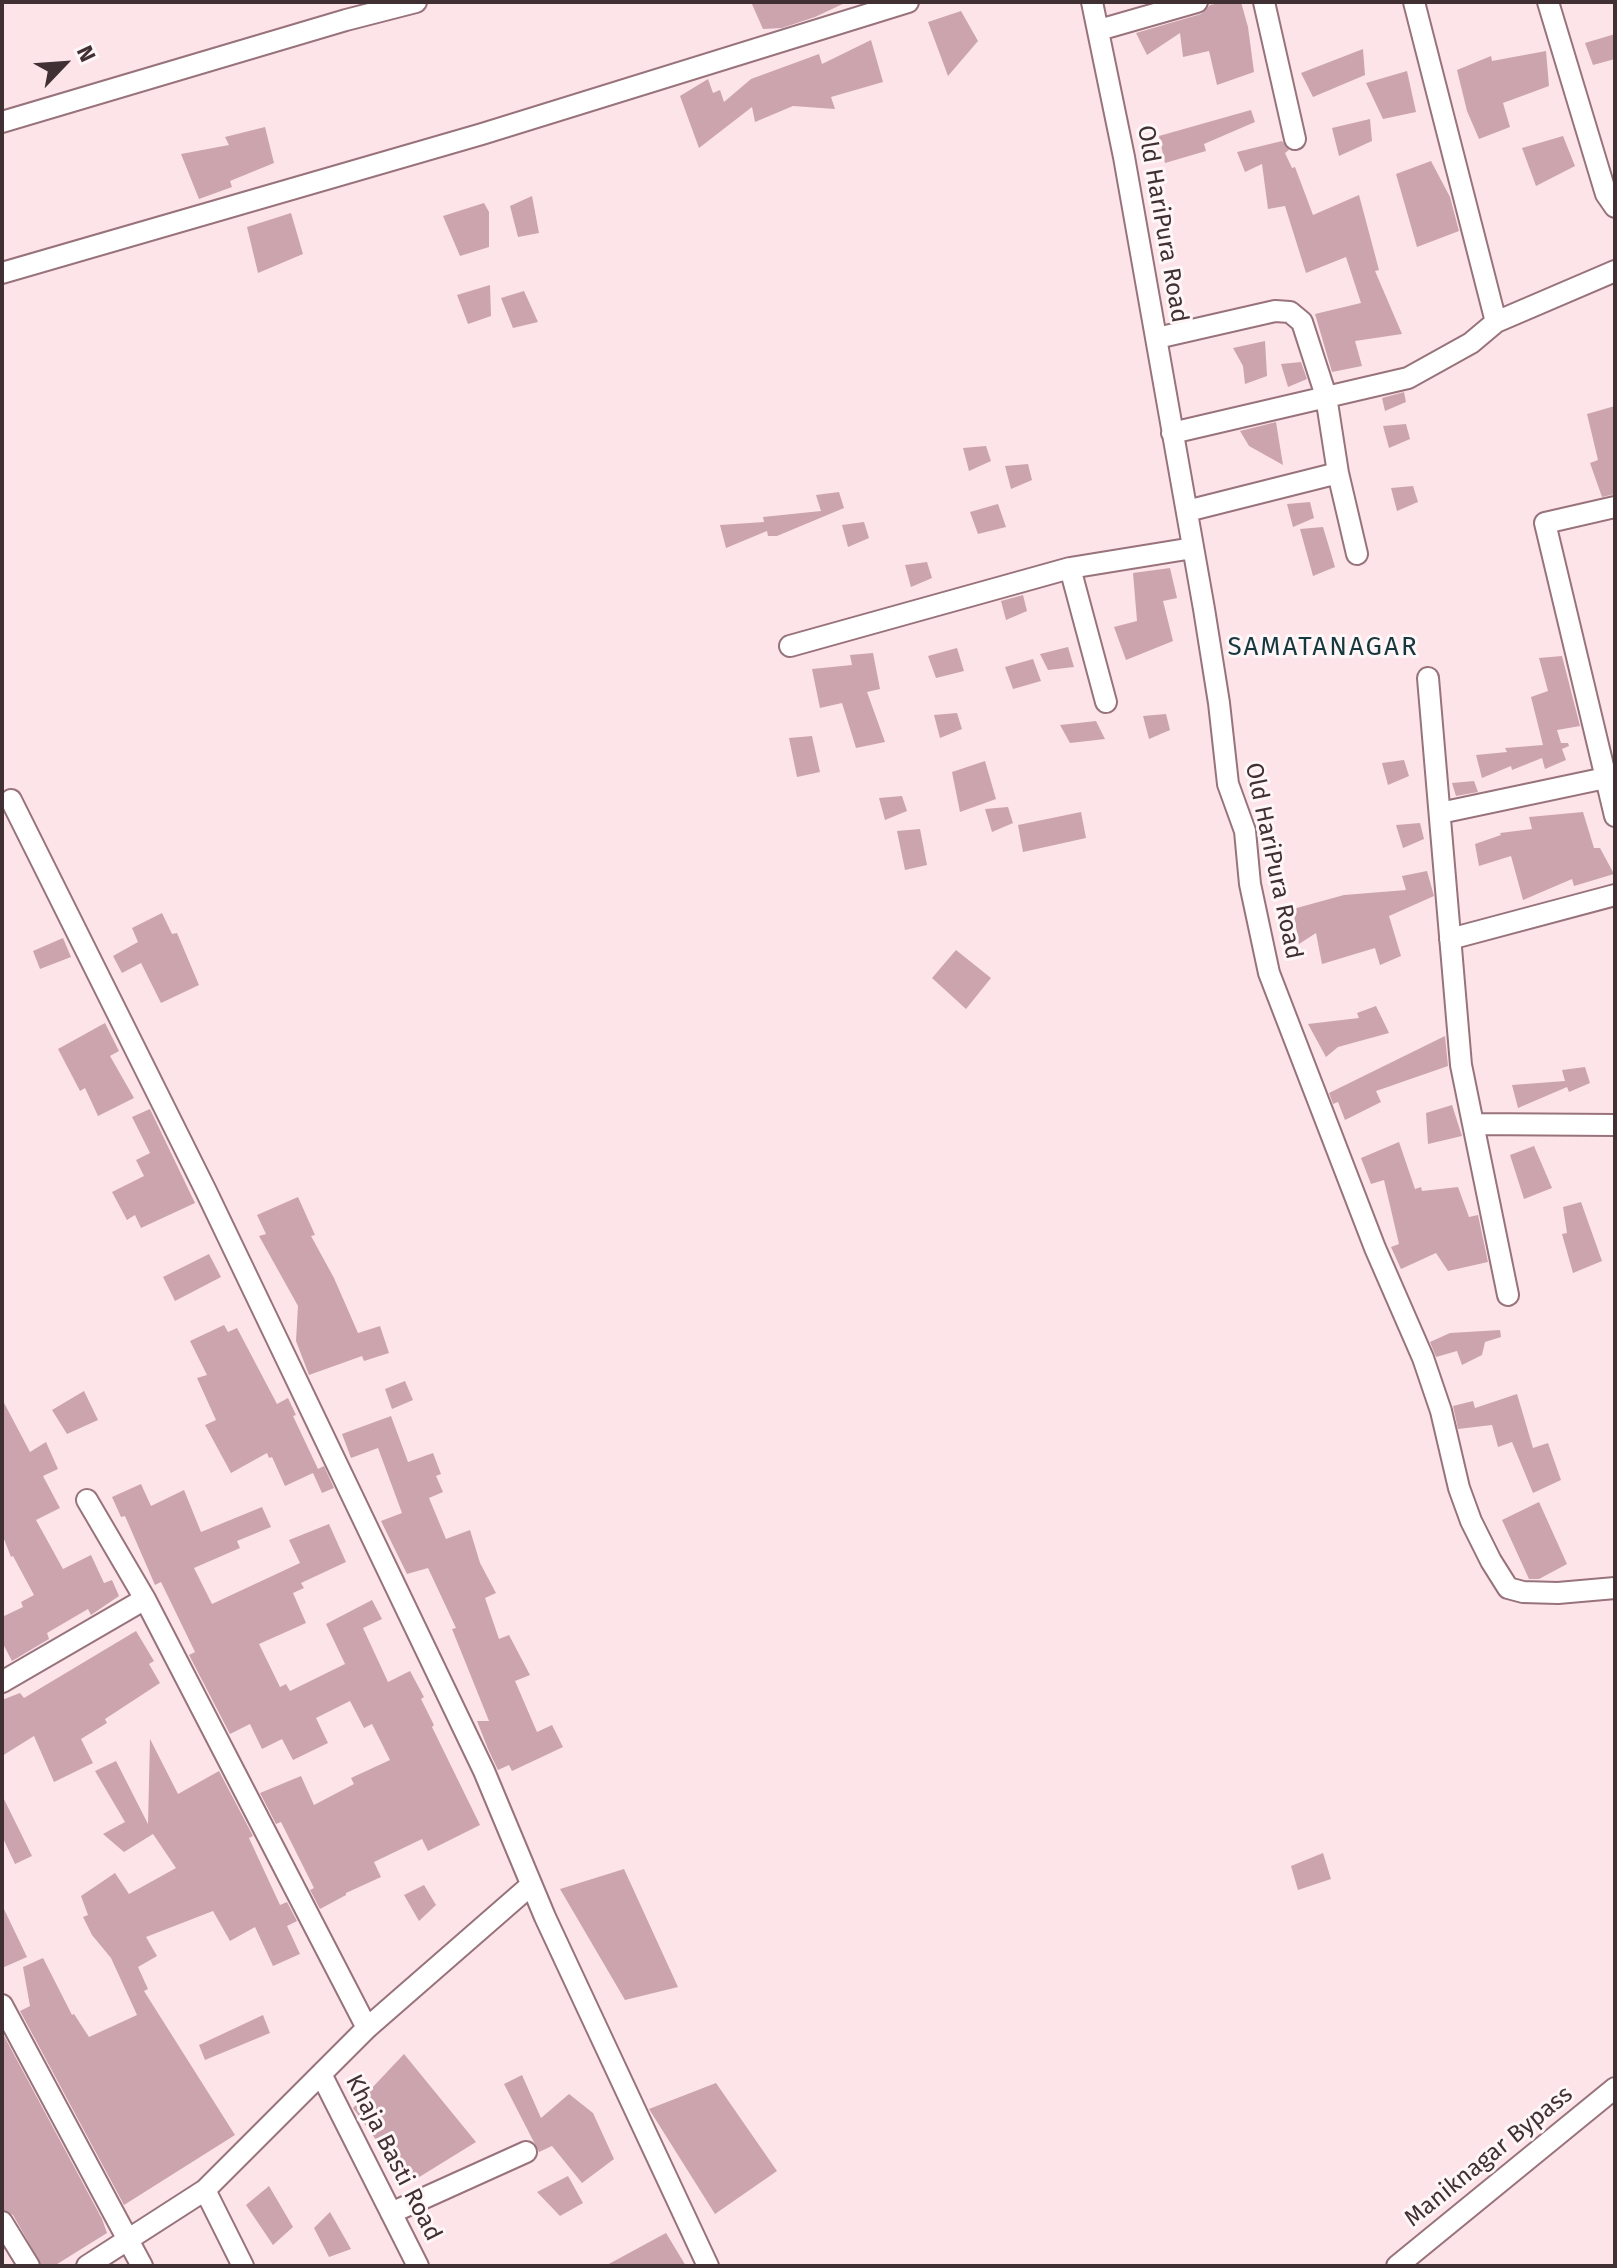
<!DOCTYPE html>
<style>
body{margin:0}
#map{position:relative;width:1617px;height:2268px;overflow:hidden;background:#fde4e9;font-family:"Fira Sans",sans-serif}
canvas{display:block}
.frame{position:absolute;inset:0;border:4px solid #402f33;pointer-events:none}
.north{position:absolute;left:24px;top:24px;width:80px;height:80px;-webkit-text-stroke:6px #fff6f8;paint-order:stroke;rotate:65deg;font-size:22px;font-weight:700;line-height:32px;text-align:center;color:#402f33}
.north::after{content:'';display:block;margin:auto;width:28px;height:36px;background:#402f33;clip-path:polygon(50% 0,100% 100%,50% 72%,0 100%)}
</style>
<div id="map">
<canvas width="1617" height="2268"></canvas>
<div class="frame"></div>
<div class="north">N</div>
</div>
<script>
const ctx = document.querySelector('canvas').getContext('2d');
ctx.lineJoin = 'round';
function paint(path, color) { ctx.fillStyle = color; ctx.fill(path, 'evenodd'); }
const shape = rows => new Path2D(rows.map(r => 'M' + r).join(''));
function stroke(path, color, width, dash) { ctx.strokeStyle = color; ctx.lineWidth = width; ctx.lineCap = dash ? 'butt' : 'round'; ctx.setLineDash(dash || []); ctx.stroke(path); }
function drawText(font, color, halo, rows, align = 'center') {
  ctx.font = font + ' "Fira Sans",sans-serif'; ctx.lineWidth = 6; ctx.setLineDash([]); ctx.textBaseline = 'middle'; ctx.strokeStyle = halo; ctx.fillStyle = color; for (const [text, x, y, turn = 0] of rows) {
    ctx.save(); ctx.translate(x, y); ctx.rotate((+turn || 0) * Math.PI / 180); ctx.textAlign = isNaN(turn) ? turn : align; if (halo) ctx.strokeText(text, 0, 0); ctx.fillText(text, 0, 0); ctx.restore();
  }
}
paint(shape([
 [751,2,847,2,815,17,782,28,763,29],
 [1224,2,1241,2,1248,27,1254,72,1217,85,1209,51,1183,57,1180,33,1147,55,1136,33,1201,14,1210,5],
 [961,11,978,41,948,76,928,22],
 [1615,34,1615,59,1593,65,1585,43],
 [871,40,883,82,831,97,835,109,793,106,755,122,752,107,699,148,680,96,708,79,713,93,720,90,724,102,751,79,819,54,822,64],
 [1363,49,1365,75,1313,97,1301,73],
 [1546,51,1549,86,1503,103,1510,127,1479,139,1467,111,1457,70,1491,56,1492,61],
 [1407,71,1416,112,1383,119,1366,83],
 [1251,110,1255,122,1204,144,1206,151,1165,163,1159,136],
 [1370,119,1372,141,1339,156,1332,128],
 [265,127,274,163,230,181,232,187,199,199,181,154,229,145,225,137],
 [1563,136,1575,166,1536,186,1522,148],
 [1282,141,1289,150,1285,153,1292,168,1295,167,1313,215,1359,195,1379,270,1375,271,1402,334,1355,341,1362,366,1332,372,1315,314,1361,303,1346,257,1306,273,1285,206,1268,209,1262,164,1245,172,1237,152],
 [1431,161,1450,197,1459,231,1417,247,1396,174],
 [532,196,539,233,518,237,510,206],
 [484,203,489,212,489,247,460,256,443,216],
 [291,213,303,254,258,273,247,227],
 [490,285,491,316,468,324,457,295],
 [524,291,538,322,513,328,501,298],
 [1265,341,1267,376,1245,384,1243,366,1233,348],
 [1301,362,1307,379,1288,387,1281,364],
 [1404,392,1406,402,1385,411,1382,398],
 [1615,406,1615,494,1602,497,1590,463,1598,460,1587,414],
 [1276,422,1283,465,1249,446,1240,431],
 [1406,424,1410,439,1389,448,1383,426],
 [986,446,991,461,969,471,963,448],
 [1028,464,1032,480,1011,489,1005,466],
 [1413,486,1418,502,1397,511,1391,488],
 [839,492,844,508,777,536,768,536,767,531,726,548,720,525,764,522,763,517,821,511,816,495],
 [1310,502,1314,518,1293,527,1287,504],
 [998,504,1006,527,978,534,970,512],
 [864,522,869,538,848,547,842,525],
 [1323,527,1335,567,1313,576,1300,529],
 [927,562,932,578,911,587,905,565],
 [1170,568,1177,598,1163,601,1173,641,1126,660,1114,627,1137,621,1133,573],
 [1023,595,1027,611,1006,620,1001,601],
 [1068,647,1074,667,1048,670,1040,654],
 [957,648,964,671,936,678,928,656],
 [873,653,880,689,867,692,885,742,856,748,842,703,820,708,812,669,852,665,850,655],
 [1562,656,1580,726,1557,730,1561,743,1568,743,1569,746,1562,749,1566,760,1545,769,1542,758,1512,770,1511,766,1482,778,1476,755,1507,752,1505,748,1543,745,1531,697,1548,691,1539,658],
 [1033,659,1041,681,1013,689,1005,667],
 [957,713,962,729,940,738,934,715],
 [1166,714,1170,730,1149,739,1143,716],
 [1096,721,1105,739,1070,743,1060,725],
 [812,736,820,772,797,777,789,738],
 [1404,760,1409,776,1388,785,1382,763],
 [985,761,996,799,960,812,952,772],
 [1474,781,1478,792,1456,796,1452,783],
 [902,796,907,811,885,820,879,798],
 [1008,807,1013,823,992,832,985,809],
 [1081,812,1086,838,1023,852,1018,825],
 [1583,812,1594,848,1600,848,1614,874,1574,886,1572,879,1523,900,1511,856,1479,866,1475,844,1501,835,1500,833,1532,829,1529,817],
 [1420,823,1424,839,1403,848,1396,825],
 [920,829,927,865,905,870,897,831],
 [1427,871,1434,896,1389,916,1401,956,1380,965,1375,948,1322,964,1316,933,1299,944,1293,909,1344,895,1406,890,1402,876],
 [162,913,172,934,177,933,199,985,161,1003,141,963,122,973,113,956,138,942,132,928],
 [63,938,71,957,40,969,33,951],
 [956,950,991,978,966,1009,932,978],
 [1376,1006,1389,1033,1338,1047,1326,1057,1308,1024,1359,1018,1357,1013],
 [105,1023,119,1051,110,1056,134,1098,98,1116,85,1088,80,1091,58,1049],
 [1445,1036,1448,1066,1376,1091,1381,1102,1345,1120,1338,1102,1333,1104,1329,1093],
 [1585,1067,1590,1083,1569,1092,1567,1087,1518,1108,1512,1085,1565,1081,1562,1070],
 [1452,1105,1462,1136,1428,1144,1426,1113],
 [150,1109,195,1203,141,1228,135,1215,127,1220,112,1192,144,1176,136,1160,150,1153,132,1117],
 [1399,1142,1415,1189,1421,1187,1422,1191,1458,1187,1469,1217,1478,1215,1488,1262,1448,1271,1436,1253,1401,1269,1391,1247,1399,1244,1384,1180,1371,1184,1361,1158],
 [1534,1146,1552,1188,1524,1199,1510,1155],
 [298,1197,315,1235,311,1236,334,1278,358,1333,380,1326,389,1353,364,1361,362,1356,309,1375,296,1341,298,1306,259,1236,266,1234,257,1215],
 [1581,1202,1602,1261,1573,1273,1562,1234,1567,1233,1563,1207],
 [209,1254,221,1277,175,1301,163,1277],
 [224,1325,228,1332,237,1328,277,1404,288,1398,296,1415,293,1416,318,1469,324,1466,334,1488,322,1493,313,1473,285,1486,272,1457,269,1458,267,1453,231,1473,205,1425,216,1420,197,1378,207,1375,190,1341],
 [1500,1330,1501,1337,1485,1342,1482,1355,1462,1365,1457,1351,1436,1357,1430,1342,1450,1333],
 [405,1381,413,1400,392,1409,385,1389],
 [84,1391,98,1420,67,1434,52,1410],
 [1517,1394,1533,1448,1548,1443,1561,1480,1533,1493,1512,1442,1498,1447,1492,1425,1458,1429,1453,1406,1473,1401,1475,1408],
 [2,1399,30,1452,46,1442,58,1469,43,1476,60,1508,36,1520,63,1569,91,1555,104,1583,112,1580,119,1596,91,1615,88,1609,47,1633,49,1639,12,1661,2,1642,2,1617,23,1607,21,1602,34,1595,13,1556,11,1557,2,1534],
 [391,1416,408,1462,433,1453,441,1474,436,1476,443,1492,429,1498,446,1539,470,1530,480,1563,496,1593,485,1598,499,1639,509,1635,530,1675,515,1681,537,1732,552,1725,563,1747,512,1771,509,1765,498,1770,488,1749,477,1721,489,1721,452,1629,456,1628,428,1568,407,1574,381,1521,402,1513,378,1448,351,1458,342,1434],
 [141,1484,151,1506,184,1490,201,1532,262,1507,271,1527,237,1541,240,1548,194,1568,212,1604,300,1563,289,1540,329,1524,346,1562,301,1583,304,1588,293,1593,306,1623,259,1644,280,1687,286,1684,290,1691,345,1664,326,1624,372,1600,382,1619,363,1628,388,1682,410,1671,424,1697,421,1699,434,1725,432,1727,480,1825,428,1851,422,1839,374,1862,381,1877,346,1893,346,1895,320,1909,310,1890,314,1888,281,1822,276,1824,260,1793,301,1776,314,1805,354,1784,351,1778,390,1760,372,1724,364,1728,350,1701,316,1718,328,1743,293,1760,282,1739,262,1749,250,1724,230,1734,189,1655,195,1652,161,1582,155,1585,125,1516,121,1517,112,1497],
 [1539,1502,1567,1564,1539,1579,1529,1579,1502,1520],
 [136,1631,154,1661,149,1664,160,1683,105,1719,107,1723,81,1739,93,1763,54,1782,34,1736,2,1756,2,1700,20,1693,24,1698],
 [150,1739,178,1794,219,1771,253,1836,249,1838,280,1905,287,1902,297,1921,287,1926,300,1954,273,1966,255,1927,230,1941,213,1911,146,1937,157,1956,138,1967,148,1989,144,1991,235,2135,124,2205,20,2011,30,2006,23,1967,43,1958,72,2015,74,2014,89,2037,137,2015,111,1958,92,1935,83,1917,88,1915,81,1896,115,1873,129,1894,176,1868,153,1834,124,1852,103,1834,125,1822,95,1771,116,1761,148,1824],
 [2,1795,32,1856,15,1864,2,1836],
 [1323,1853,1331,1879,1298,1890,1291,1866],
 [624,1869,678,1987,625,2000,560,1889],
 [424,1885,436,1905,419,1921,404,1895],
 [2,1905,27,1957,2,1968],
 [263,2015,270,2033,205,2060,199,2045],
 [2,2032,102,2219,107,2233,54,2266,42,2266,13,2215,2,2209],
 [404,2054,476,2142,408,2184,353,2108],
 [522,2075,541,2118,569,2094,593,2113,614,2159,582,2183,552,2146,539,2152,504,2084],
 [716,2083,777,2171,715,2214,649,2109],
 [568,2176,583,2203,560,2216,537,2192],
 [269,2186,293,2227,273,2245,246,2205],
 [330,2212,351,2249,329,2257,314,2228],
 [666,2233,686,2266,605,2266]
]), '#cca4ad');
const minor = shape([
 [1092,2,1124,157,1204,609,1219,703,1228,784,1245,831,1250,884,1269,973,1375,1248,1423,1358,1441,1411,1459,1488,1471,1521,1491,1561,1508,1588,1523,1592,1558,1593,1615,1588],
 [1264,2,1295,139],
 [1414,2,1496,322],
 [1548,2,1606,194,1615,207],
 [1099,30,1197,2],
 [2,122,346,20,416,2],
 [2,273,482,134,908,2],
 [1157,338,1275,311,1290,312,1302,322,1326,396,1338,473,1357,554],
 [1172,433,1408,378,1471,343,1496,322,1615,271],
 [1615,507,1545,523,1615,816],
 [1187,511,1338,473],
 [1070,568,1106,702],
 [790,646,1070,568,1193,548],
 [1428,678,1461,1065,1508,1295],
 [11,800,206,1191,484,1771,545,1917,708,2266],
 [1440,813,1615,776],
 [1450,939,1615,895],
 [1473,1124,1615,1125],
 [87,1500,145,1599,367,2028],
 [2,1682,145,1599],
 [2,2005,142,2266],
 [321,2074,418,2266],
 [205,2190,243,2266],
 [391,2213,526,2152],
 [2,2222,29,2266],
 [87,2266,205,2190,367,2028,531,1885],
 [1397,2266,1615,2088]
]);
stroke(minor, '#98737c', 24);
stroke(minor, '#fff', 20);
drawText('24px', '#402f33', '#fff6f8', [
 ["Old HariPura Road",1162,224,80],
 ["Old HariPura Road",1273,861,78],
 ["Maniknagar Bypass",1489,2157,-39],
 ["Khaja Basti Road",393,2158,63]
]);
ctx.letterSpacing = '2px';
drawText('26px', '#17373f', '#fff6f8', [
 ["SAMATANAGAR",1323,648]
]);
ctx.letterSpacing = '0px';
</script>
